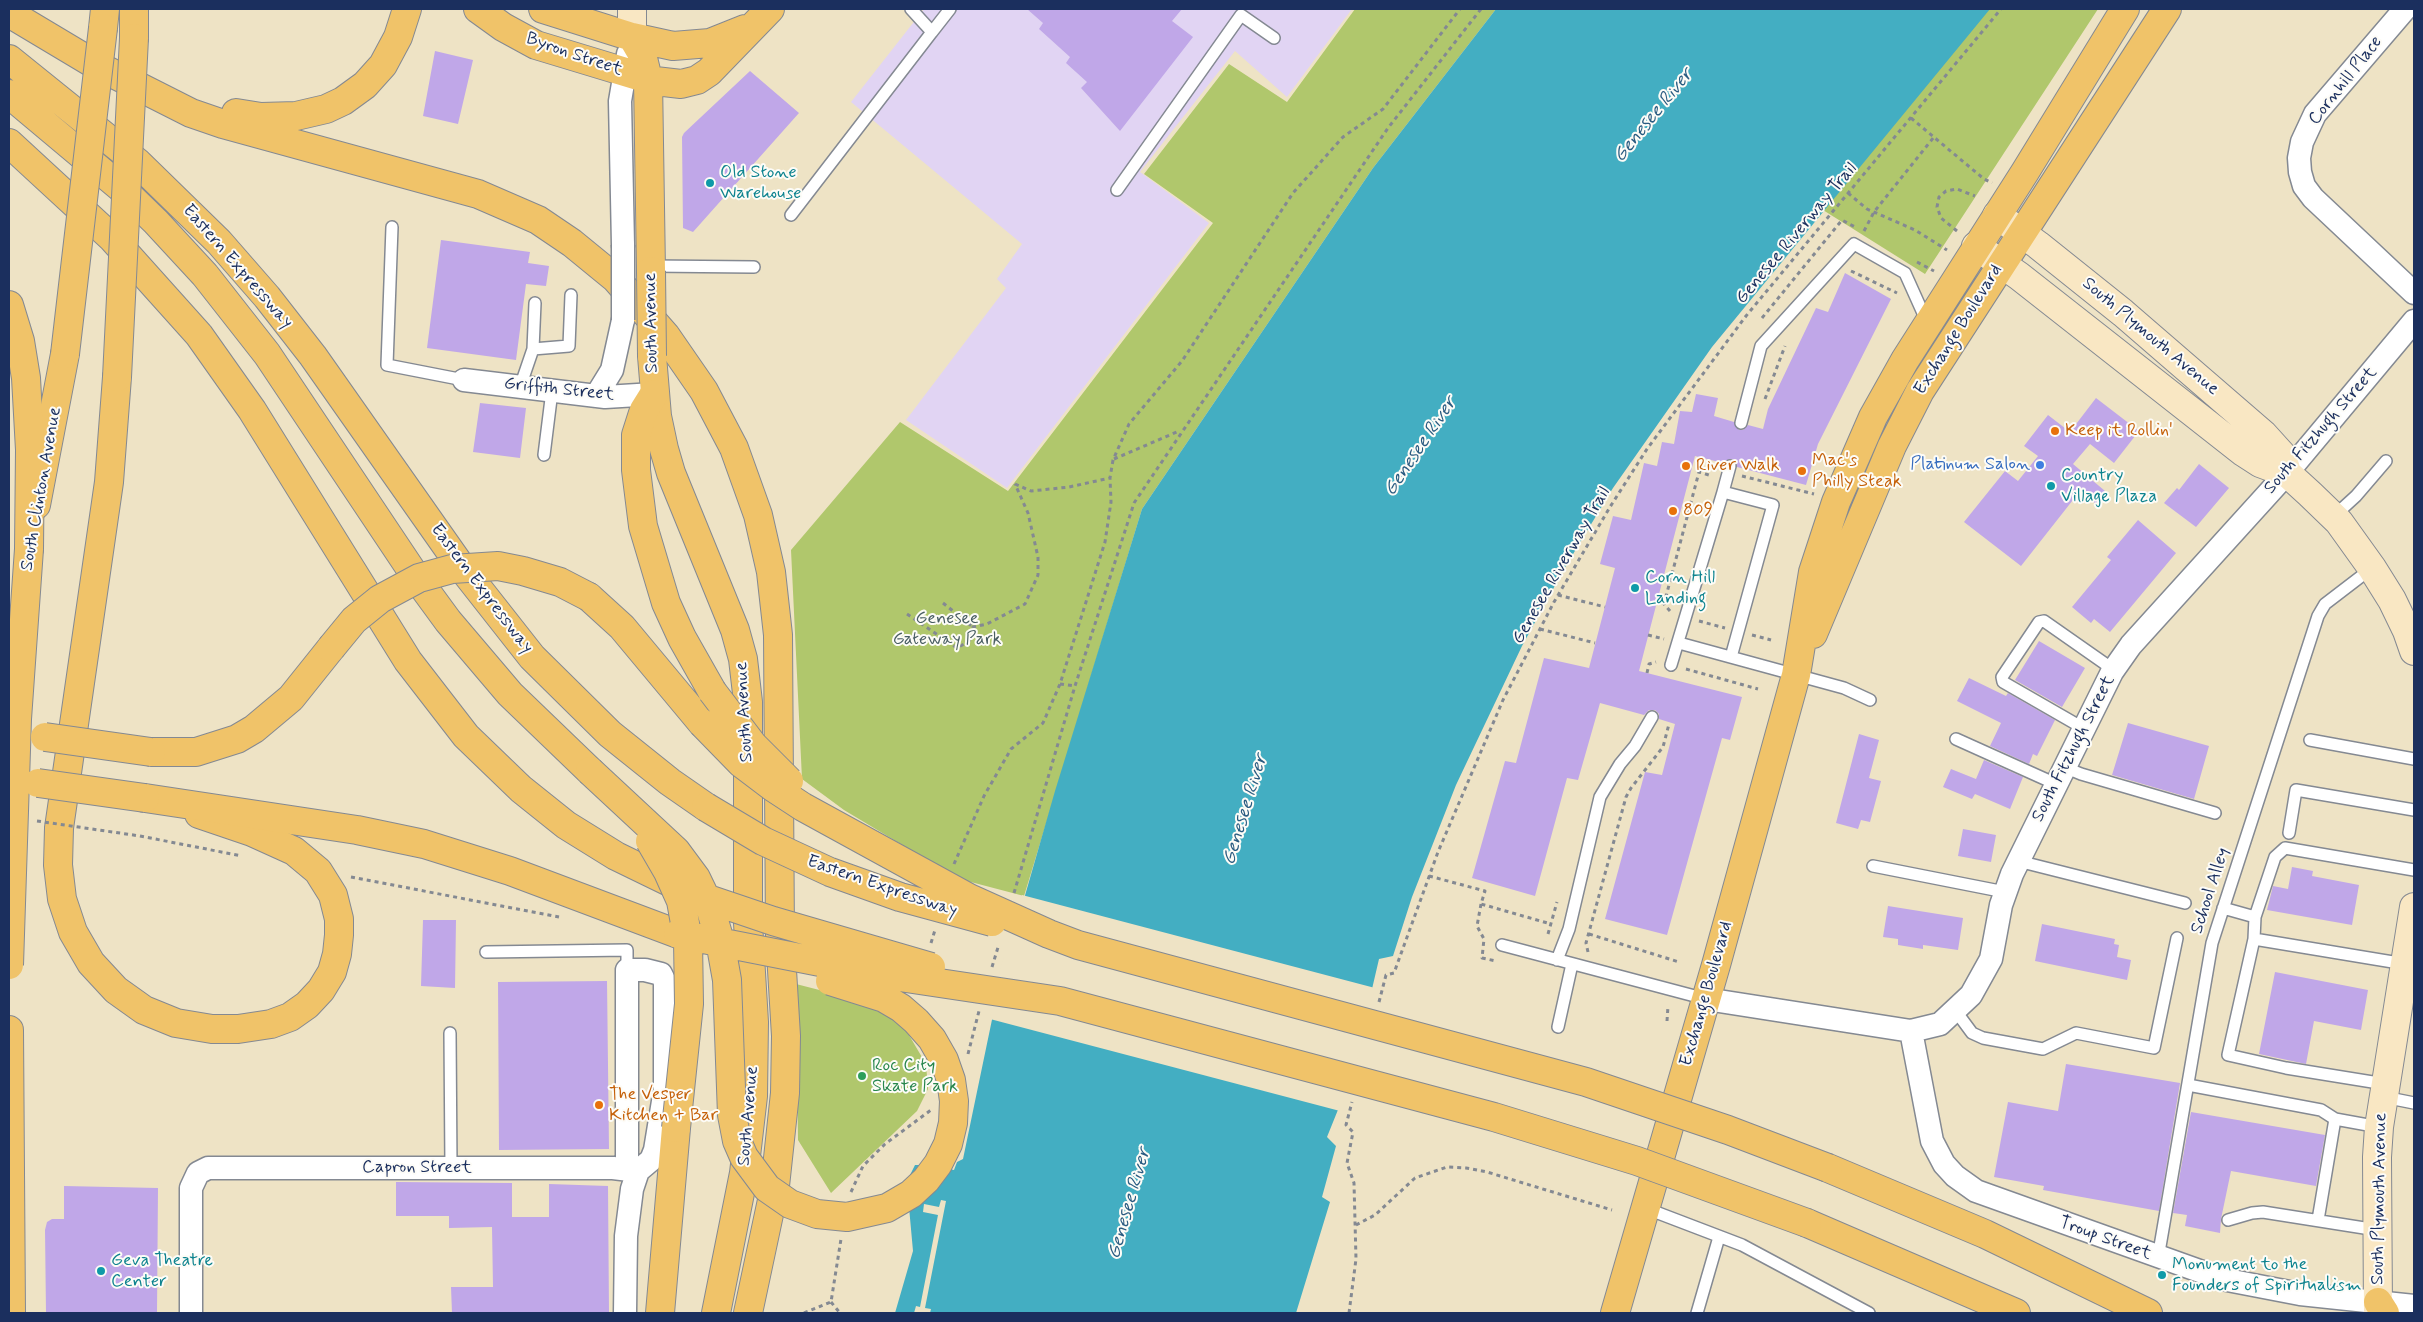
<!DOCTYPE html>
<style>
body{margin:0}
#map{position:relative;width:2423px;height:1322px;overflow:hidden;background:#eee3c5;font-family:Mynerve,sans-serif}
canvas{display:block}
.frame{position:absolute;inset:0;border:10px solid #1b2f5e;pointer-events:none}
</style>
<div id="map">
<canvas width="2423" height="1322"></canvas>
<div class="frame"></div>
</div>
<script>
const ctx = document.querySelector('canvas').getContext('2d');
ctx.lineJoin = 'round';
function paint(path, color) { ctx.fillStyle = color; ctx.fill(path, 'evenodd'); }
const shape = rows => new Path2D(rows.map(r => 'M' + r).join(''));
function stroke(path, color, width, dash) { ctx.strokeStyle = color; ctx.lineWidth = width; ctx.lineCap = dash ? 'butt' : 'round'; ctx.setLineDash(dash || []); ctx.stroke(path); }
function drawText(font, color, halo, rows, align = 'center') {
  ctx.font = font + ' Mynerve,sans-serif'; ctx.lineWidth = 4; ctx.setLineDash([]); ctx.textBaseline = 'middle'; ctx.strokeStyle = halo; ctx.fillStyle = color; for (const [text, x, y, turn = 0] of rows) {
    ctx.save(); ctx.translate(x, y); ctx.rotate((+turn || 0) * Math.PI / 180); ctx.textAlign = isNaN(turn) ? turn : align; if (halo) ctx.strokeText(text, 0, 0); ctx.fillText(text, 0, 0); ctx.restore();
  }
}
paint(shape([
 [924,9,1352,9,1287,97,1235,51,1140,172,1209,223,1007,488,906,420,1006,288,997,279,1022,244,851,102]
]), '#e1d4f3');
paint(shape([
 [1355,9,1496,9,1373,168,1142,509,1024,896,967,881,929,861,844,810,802,779,791,550,900,422,1008,491,1213,223,1144,174,1229,64,1287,102],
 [1976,9,2098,9,1925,274,1815,205],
 [796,984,874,1004,906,1030,926,1064,928,1089,917,1111,831,1193,798,1140]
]), '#b0c76c');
paint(shape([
 [1496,9,1990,9,1712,347,1613,488,1564,569,1522,646,1456,785,1412,897,1393,956,1379,959,1352,1075,1327,1137,1336,1146,1322,1197,1330,1202,1296,1313,930,1313,931,1309,925,1308,946,1201,941,1200,939,1207,924,1204,923,1212,938,1215,920,1307,916,1306,914,1313,895,1313,913,1251,907,1185,909,1177,915,1165,929,1165,954,1170,957,1162,963,1159,999,986,1055,791,1142,509,1373,168]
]), '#43aec2');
paint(shape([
 [1022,895,1375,988,1354,1075,1340,1111,990,1019,996,985]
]), '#eee3c5');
paint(shape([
 [1027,9,1182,9,1172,21,1193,37,1120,131,1081,88,1087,82,1066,63,1070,57,1039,29,1043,23],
 [435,51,473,60,458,124,423,116],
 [750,71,799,113,693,232,683,228,682,137,684,133],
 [441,240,530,252,528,263,549,266,546,286,526,284,516,360,427,348],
 [1845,273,1891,299,1818,444,1806,485,1737,467,1736,461,1731,459,1723,463,1695,456,1639,671,1742,697,1730,740,1722,738,1667,935,1605,919,1645,772,1662,775,1675,724,1659,719,1659,714,1655,710,1649,710,1644,715,1600,703,1578,780,1567,778,1535,896,1472,878,1505,761,1516,763,1544,658,1589,668,1615,568,1600,564,1613,516,1631,520,1644,463,1657,466,1662,442,1674,444,1680,411,1692,412,1696,394,1718,398,1714,416,1734,422,1739,430,1743,430,1748,425,1763,429,1768,409,1816,308,1828,312],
 [2096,398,2139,431,2114,463,2090,444,2073,464,2105,491,2096,504,2080,491,2021,566,1964,522,2005,471,2018,481,2038,456,2024,446,2048,415,2070,432],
 [480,403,526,408,520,458,473,452],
 [2199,464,2229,488,2196,527,2164,503,2177,488,2179,490],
 [2138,520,2176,553,2110,632,2094,619,2091,623,2072,607,2111,560,2107,557],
 [2039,641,2085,668,2062,707,2015,680],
 [1969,678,2006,696,2008,693,2055,720,2037,756,2033,754,2029,764,1990,746,2001,723,1957,701],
 [2128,723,2209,746,2194,799,2112,775],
 [1859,734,1879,740,1869,778,1881,781,1870,822,1861,820,1858,829,1836,823],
 [1984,760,2023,777,2010,809,1975,794,1972,799,1943,787,1951,769,1976,779],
 [1963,829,1996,835,1991,862,1958,856],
 [2292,867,2313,871,2312,876,2359,885,2352,925,2267,910,2273,886,2288,889],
 [1888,906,1963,918,1958,950,1923,945,1923,949,1898,945,1898,939,1883,937],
 [423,920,456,920,455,988,421,986],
 [2042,924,2115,939,2114,944,2119,945,2117,957,2131,960,2127,980,2035,961],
 [2275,972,2368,990,2361,1030,2314,1021,2306,1064,2259,1054],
 [607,981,609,1149,499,1150,498,982],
 [2066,1064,2180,1083,2159,1211,2043,1190,2044,1186,1994,1177,2008,1102,2058,1111],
 [2191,1112,2325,1135,2316,1186,2231,1171,2221,1219,2220,1233,2185,1226,2187,1215,2173,1213],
 [396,1182,512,1183,512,1217,549,1217,549,1184,608,1186,609,1313,452,1313,451,1287,493,1287,492,1227,449,1228,449,1216,396,1216],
 [64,1186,158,1188,157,1313,46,1313,45,1230,47,1222,52,1219,64,1219]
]), '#c0a7e8');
const service = shape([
 [932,32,950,9],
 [1117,190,1241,15,1274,38],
 [791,215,932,32,911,9],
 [392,227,387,365,464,380],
 [650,266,754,267],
 [533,349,535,303],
 [520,387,533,349,569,346,571,295],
 [1741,423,1761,346,1854,244,1905,273,1927,322],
 [544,455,552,391],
 [1723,492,1730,466],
 [2333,517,2356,496,2386,461],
 [1679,643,1844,688,1870,700],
 [1671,665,1723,492,1773,505,1731,657],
 [2083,728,2003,682,2002,677,2039,622,2044,621,2114,670],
 [1956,739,2056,784],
 [2310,740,2414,759],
 [2064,767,2081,774,2215,813],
 [2289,833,2296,790,2414,810],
 [2018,861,2185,903],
 [1873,866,2005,892],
 [2223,908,2255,917],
 [2254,939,2228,1055,2286,1068,2385,1084],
 [1502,945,1706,999],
 [486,952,627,950,627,970],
 [1557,960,1569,929,1600,797,1620,764,1635,746,1652,717],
 [2405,964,2254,939,2255,917,2275,857,2285,848,2414,870],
 [1955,1010,1972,1033,1983,1038,2043,1049,2076,1033,2154,1048,2177,938],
 [1558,1027,1572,964],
 [450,1033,451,1168],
 [2188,1085,2321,1110,2335,1119],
 [2384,1097,2414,1103],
 [1645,1208,1742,1245,1869,1313],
 [2228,1220,2252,1213,2263,1212,2377,1230],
 [2318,1220,2335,1119,2379,1127],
 [2158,1258,2212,943,2318,616,2325,604,2372,568],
 [1697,1313,1719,1237]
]);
const minor = shape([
 [2405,9,2315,114,2302,142,2299,158,2300,172,2304,186,2313,198,2414,293],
 [623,245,620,101,628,54],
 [464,380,605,397,654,394],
 [596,396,612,370,623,320],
 [1706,999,1911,1031,1940,1024,1971,995,1991,959,2001,905,2012,874,2112,672,2131,645,2287,473,2414,321],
 [1911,1031,1932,1141,1944,1164,1955,1176,1976,1191,2222,1279,2300,1294,2414,1306],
 [191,1313,191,1188,198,1173,208,1168,613,1168,638,1171],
 [625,1313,626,1236,632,1189,638,1171,651,1160,655,1150,665,1089,665,982,661,974,645,970,627,970,627,1169]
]);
const secondary = shape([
 [632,37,632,9],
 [1997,215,2038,245,2123,313,2263,434,2282,455,2287,473],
 [1976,246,2019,276,2243,452,2260,463,2287,473,2310,494,2339,522,2372,568,2392,600,2407,631,2414,651],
 [2378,1313,2377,1157,2379,1127,2414,907]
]);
const primary = shape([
 [478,9,503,27,536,45,655,81,681,84,697,80,709,72,770,9],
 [543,9,632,37,673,46,710,43,745,29],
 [103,28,105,9],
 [632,37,642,54,648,79,651,271],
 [134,38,134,9],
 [652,356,657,416,664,449,671,473,735,630,743,659,748,702,748,923,754,1022,753,1096,744,1173,716,1313],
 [117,377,109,482,59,828,58,865,62,899,73,932,91,963,116,990,144,1010,176,1023,212,1029,238,1029,271,1024,290,1017,307,1005,321,990,332,972,337,954,339,935,339,919,333,895,318,871,294,851,252,832,199,814],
 [36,505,65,354],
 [1813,634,1892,446,1920,391,2167,9],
 [9,1030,11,1313],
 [1615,1313,1716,965,1796,675,1813,572,1836,502,1873,417,1905,360,2025,172,2125,9]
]);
const motorway = shape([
 [9,13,96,65,191,113,223,124,478,194,538,220,572,243,616,279,666,336,704,391,734,448,758,515,771,572,778,635,780,937,786,1036,785,1093,775,1186,748,1313],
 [9,59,138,163,219,242,267,297,313,356,462,568,532,657,610,734,670,782,706,807],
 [9,94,120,187,156,222,205,275,267,354,418,580,448,621,510,694,590,771],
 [236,113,261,117,296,116,326,109,343,101,365,85,383,65,398,37,407,9],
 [9,143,112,238,199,335,252,410,408,661,466,736,521,789,566,825,616,856,690,892],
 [9,305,20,341,26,378,30,450,29,549],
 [654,394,644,410,636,435,636,470,643,526,666,603,682,638,712,691],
 [589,597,622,627,702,723],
 [151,752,196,752,237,739,254,729,291,698,331,648],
 [145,798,357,830,424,844,510,871,678,934],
 [1828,1168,1985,1234,2148,1313],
 [1807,1223,2016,1313],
 [2378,1302,2385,1313],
 [660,1313,676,1128]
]);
stroke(service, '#848992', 14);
stroke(minor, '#848992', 25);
stroke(secondary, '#848992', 30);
stroke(primary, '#848992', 30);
stroke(motorway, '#848992', 30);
stroke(shape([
 [1911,118,1984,179,1992,183],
 [1848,193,1867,209,1915,230,1947,250],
 [1864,231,1874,212,1934,137],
 [1957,231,1941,218,1937,207,1939,197,1946,191,1957,189,1975,196],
 [1917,262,1934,271],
 [1851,271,1897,293],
 [1762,318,1842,220,1857,228],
 [1765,399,1785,346],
 [1114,459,1179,431],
 [1742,476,1814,494],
 [1015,484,1031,491,1069,487,1110,478],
 [1558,595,1605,607],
 [943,603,973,627],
 [1670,611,1664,604,1699,472,1712,476],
 [907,614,957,648,969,641,973,627,987,624,1025,604,1038,575,1038,557,1028,513,1015,484],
 [1699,621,1725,628],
 [1540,629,1595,643],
 [1648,635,1664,639],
 [1752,635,1771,640],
 [1686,669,1758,689],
 [1647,673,1649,664,1656,662],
 [1060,684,1075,686],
 [140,836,242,856],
 [954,864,984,796,1011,749,1043,723,1060,684,1105,542,1111,502,1110,478,1113,460,1129,424,1182,361,1293,193,1343,137,1383,109,1460,9],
 [1429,876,1485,891,1481,904,1551,924],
 [351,877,559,917],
 [1014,893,1075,686,1134,503,1388,128,1481,9],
 [1481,904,1477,926,1484,939,1482,958,1496,961],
 [1548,934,1557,902],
 [1589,934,1679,962],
 [931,943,935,930],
 [1588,952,1586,943,1626,797,1631,788,1663,747,1669,724],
 [992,967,999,944],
 [1379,1002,1386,975,1394,973,1438,852,1503,700,1554,602,1610,507,1647,449,1746,316,2001,9],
 [1667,1021,1668,1006],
 [968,1054,979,1011],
 [851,1192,863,1166,885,1144,931,1110],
 [1356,1225,1375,1215,1415,1178,1447,1167,1466,1168,1487,1172,1612,1210],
 [831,1302,840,1313],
 [804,1313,831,1302,841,1239],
 [1349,1313,1356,1259,1354,1183,1347,1163,1353,1132,1346,1125,1352,1102]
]), '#848992', 3, [4, 4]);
stroke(service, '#fff', 11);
stroke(minor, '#fff', 22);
stroke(secondary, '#f9e7c3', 28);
stroke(primary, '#f0c369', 28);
stroke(motorway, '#f0c369', 28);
const minorBridge = shape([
 [623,320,623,245]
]);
const primaryBridge = shape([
 [651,271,652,356],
 [65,354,103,28],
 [117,377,134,38],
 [38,783,145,798],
 [9,965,17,719,29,549]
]);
const motorwayBridge = shape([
 [331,648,354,620,380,599,419,578,452,569,498,566,523,571,560,582,589,597],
 [712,691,753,745,789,781],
 [702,723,741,763,774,788,803,807,969,898,1049,934,1078,945,1586,1082,1728,1130,1828,1168],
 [45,737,151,752],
 [590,771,676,851,696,878,710,907,720,941,727,980,732,1115,737,1141,744,1157,767,1188,790,1204,817,1214,847,1217,887,1208,911,1194,926,1180,938,1164,948,1144,953,1123,954,1101,951,1080,944,1060,932,1039,916,1021,901,1008,884,998,830,981],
 [706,807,763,841,830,872,900,897,992,922],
 [650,841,668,872,681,901,688,940,689,1004,676,1128],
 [708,899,773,921,931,967],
 [678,934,886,975,1060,1001,1494,1117,1637,1161,1807,1223]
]);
stroke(minorBridge, '#848992', 25, []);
stroke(primaryBridge, '#848992', 30, []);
stroke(motorwayBridge, '#848992', 30, []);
stroke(shape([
 [37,821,140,836]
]), '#848992', 3, [4, 4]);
stroke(minorBridge, '#fff', 22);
stroke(primaryBridge, '#f0c369', 28);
stroke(motorwayBridge, '#f0c369', 28);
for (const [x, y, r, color] of [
 [710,183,5,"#0f9aa8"],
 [2055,431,5,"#e8710a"],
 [2040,465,5,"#3f7fe0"],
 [1686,466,5,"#e8710a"],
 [1802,471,5,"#e8710a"],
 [2051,486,5,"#0f9aa8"],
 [1673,511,5,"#e8710a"],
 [1635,588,5,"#0f9aa8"],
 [862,1076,5,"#2e9e5b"],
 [599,1105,5,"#e8710a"],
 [101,1271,5,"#0f9aa8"],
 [2162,1275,5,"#0f9aa8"]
]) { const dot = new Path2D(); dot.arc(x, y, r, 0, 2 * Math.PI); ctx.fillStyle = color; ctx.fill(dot); stroke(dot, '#fdfcf7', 2); }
drawText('18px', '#1b2f5e', '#fdfcf7', [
 ["Byron Street",574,55,19],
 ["Cornhill Place",2346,81,-52],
 ["Genesee Riverway Trail",1797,234,-50],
 ["Eastern Expressway",237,267,49],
 ["South Avenue",652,323,-91],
 ["Exchange Boulevard",1959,330,-58],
 ["South Plymouth Avenue",2150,337,40],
 ["Griffith Street",559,390,6],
 ["South Fitzhugh Street",2321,431,-49],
 ["South Clinton Avenue",42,489,-80],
 ["Genesee Riverway Trail",1562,566,-60],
 ["Eastern Expressway",481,589,53],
 ["South Avenue",745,712,-93],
 ["South Fitzhugh Street",2074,749,-63],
 ["Eastern Expressway",882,887,19],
 ["School Alley",2211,891,-72],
 ["Exchange Boulevard",1707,994,-74],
 ["South Avenue",749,1116,-85],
 ["Capron Street",417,1168],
 ["South Plymouth Avenue",2380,1199,-89],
 ["Troup Street",2105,1239,20]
]);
drawText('18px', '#0d838f', '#fdfcf7', [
 ["Old Stone",720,173],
 ["Warehouse",720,194],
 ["Country",2061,476],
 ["Village Plaza",2061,497],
 ["Corn Hill",1645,578],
 ["Landing",1645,599],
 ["Geva Theatre",111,1261],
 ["Center",111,1282],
 ["Monument to the",2172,1265],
 ["Founders of Spiritualism",2172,1286]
], 'left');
drawText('18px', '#c56008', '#fdfcf7', [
 ["Keep it Rollin'",2065,431],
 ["Mac's",1812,461],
 ["Philly Steak",1812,482],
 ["River Walk",1696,466],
 ["809",1683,511],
 ["The Vesper",609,1095],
 ["Kitchen + Bar",609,1116]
], 'left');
drawText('18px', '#366cbe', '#fdfcf7', [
 ["Platinum Salon",2030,465]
], 'right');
drawText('18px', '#485d62', '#fdfcf7', [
 ["Genesee",947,619],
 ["Gateway Park",947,640]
]);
drawText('18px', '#27864d', '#fdfcf7', [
 ["Roc City",872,1066],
 ["Skate Park",872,1087]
], 'left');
drawText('italic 19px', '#295b81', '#fdfcf7', [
 ["Genesee River",1654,116,-51],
 ["Genesee River",1421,447,-56],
 ["Genesee River",1246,810,-73],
 ["Genesee River",1130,1204,-74]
]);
</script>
